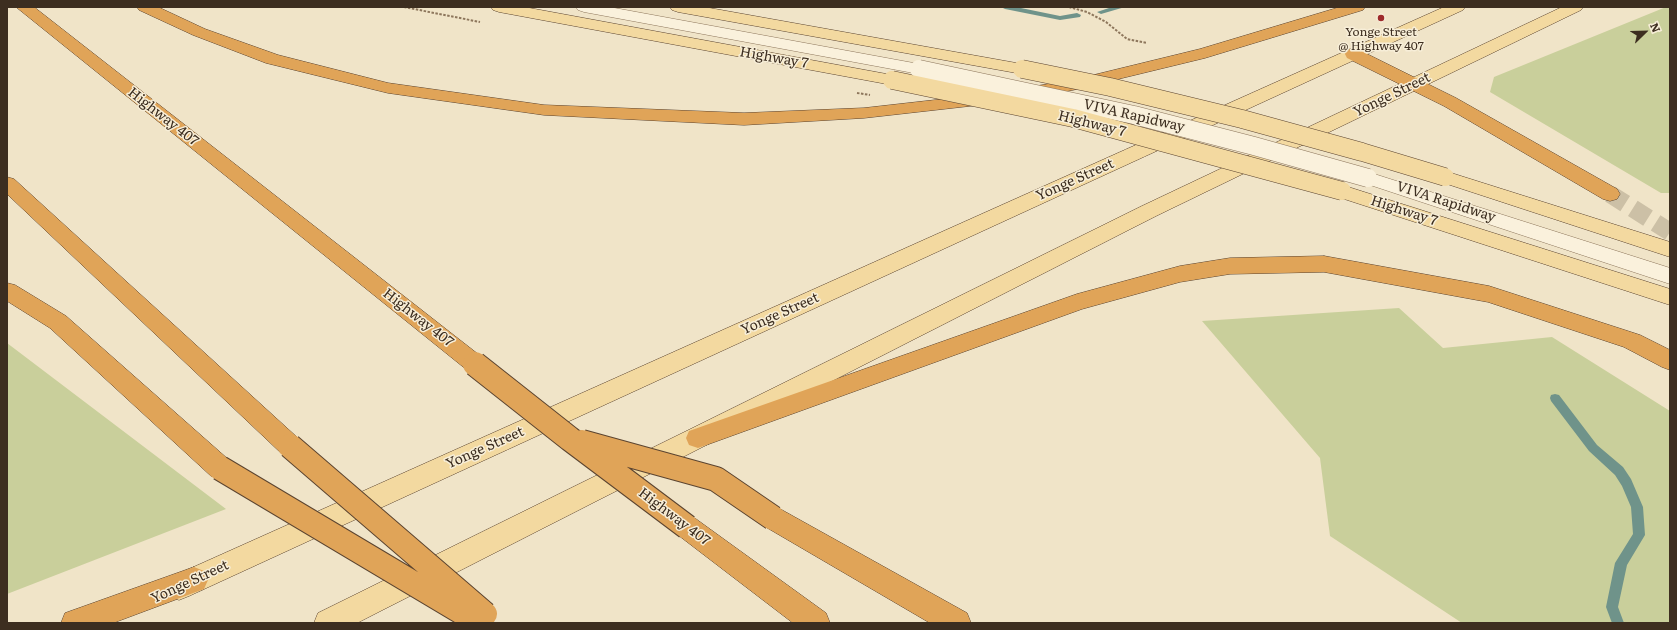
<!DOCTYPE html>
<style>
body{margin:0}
#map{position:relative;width:1677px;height:630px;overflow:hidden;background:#f0e4c8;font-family:Literata,serif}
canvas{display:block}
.frame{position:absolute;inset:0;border:8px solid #3d2e20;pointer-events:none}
.north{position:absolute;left:1625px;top:12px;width:40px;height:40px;-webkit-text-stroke:3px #f7eed8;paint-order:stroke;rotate:67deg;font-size:11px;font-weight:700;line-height:16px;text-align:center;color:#3d2e20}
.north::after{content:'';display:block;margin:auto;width:14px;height:18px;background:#3d2e20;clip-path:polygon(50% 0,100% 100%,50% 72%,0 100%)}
</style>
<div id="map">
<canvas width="1677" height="630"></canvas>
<div class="frame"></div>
<div class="north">N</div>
</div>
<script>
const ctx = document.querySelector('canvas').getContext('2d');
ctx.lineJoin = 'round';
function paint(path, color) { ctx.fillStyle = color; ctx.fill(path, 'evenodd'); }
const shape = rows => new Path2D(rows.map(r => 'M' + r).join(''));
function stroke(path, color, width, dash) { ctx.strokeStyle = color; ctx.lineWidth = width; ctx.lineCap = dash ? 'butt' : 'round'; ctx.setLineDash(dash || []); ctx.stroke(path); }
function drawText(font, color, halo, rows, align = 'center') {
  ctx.font = font + ' Literata,serif'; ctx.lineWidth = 3; ctx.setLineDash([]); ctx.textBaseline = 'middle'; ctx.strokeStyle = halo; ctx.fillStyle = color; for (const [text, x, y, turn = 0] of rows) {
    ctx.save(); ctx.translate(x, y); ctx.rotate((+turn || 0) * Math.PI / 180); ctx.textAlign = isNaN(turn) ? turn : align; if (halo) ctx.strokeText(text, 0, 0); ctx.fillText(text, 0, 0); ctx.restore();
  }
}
paint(shape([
 [1666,7,1670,7,1670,193,1661,193,1490,92,1494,77],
 [1399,308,1443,348,1552,337,1670,411,1670,623,1462,623,1330,536,1320,458,1202,321],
 [7,343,226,509,7,594]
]), '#c9cf9b');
paint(shape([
 [1001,7,1016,7,1060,16,1077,13,1081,15,1080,17,1060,20,1005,9,1001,7],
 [1112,7,1125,7,1101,14,1097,12,1112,7],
 [1555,394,1559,395,1597,445,1623,467,1631,479,1643,507,1645,535,1627,565,1618,607,1624,623,1612,623,1606,607,1615,563,1633,534,1631,507,1622,486,1615,475,1589,451,1551,401,1550,398,1551,395,1555,394]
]), '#6f938a');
stroke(shape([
 [1610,194,1670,232]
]), '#ccc0a6', 18, [18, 9]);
const minor = shape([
 [576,7,609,7,919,64,925,65,927,69,925,73,919,74,584,12,578,10,576,7],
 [1368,172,1670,268,1670,284,1361,182,1358,178,1361,174,1368,172]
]);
const major = shape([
 [491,7,524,7,892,75,898,76,901,80,898,84,892,85,499,12,493,10,491,7],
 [670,7,704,7,1022,64,1028,65,1030,69,1028,73,1022,74,678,12,672,10,670,7],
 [1444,7,1465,7,1463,10,189,596,179,600,169,596,165,587,169,578,1444,7],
 [1562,7,1583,7,1581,10,1156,216,357,623,314,623,318,613,1142,206,1562,7],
 [1445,171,1670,242,1670,257,1438,181,1435,177,1438,173,1445,171],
 [1342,185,1670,289,1670,305,1335,196,1332,191,1335,186,1342,185]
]);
const highway = shape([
 [16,7,34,7,483,358,487,364,483,370,475,373,467,370,16,7],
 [137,7,158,7,205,29,278,55,388,83,544,105,744,113,864,108,988,94,994,95,997,99,994,103,988,104,864,118,744,125,544,115,388,93,266,63,193,35,139,10,137,7],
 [1340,7,1365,7,1363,10,1205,58,1073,90,1024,98,1018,97,1015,93,1018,89,1024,88,1073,80,1200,49,1340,7],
 [1353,49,1359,50,1456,98,1617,189,1620,194,1617,199,1610,201,1603,199,1444,106,1347,58,1345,54,1347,50,1353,49],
 [7,177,14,179,299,439,302,446,299,453,290,456,281,453,7,194,7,177],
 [1324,256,1489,286,1640,335,1670,350,1670,370,1662,367,1624,347,1488,302,1324,272,1230,274,1180,282,1082,309,698,448,689,445,686,438,689,431,1077,294,1180,266,1230,258,1324,256],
 [7,283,15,285,66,316,229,460,233,468,229,476,220,479,211,476,50,328,7,301,7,283],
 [773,506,782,510,967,613,971,623,930,623,764,526,760,518,764,510,773,506],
 [687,515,696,519,826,613,830,623,793,623,678,535,674,527,678,519,687,515],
 [194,567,204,571,208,580,204,589,113,623,61,623,65,613,194,567]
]);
stroke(minor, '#8d765c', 1);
stroke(major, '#5b4430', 1);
stroke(highway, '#5b4430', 1);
stroke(shape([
 [404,7,480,22],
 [1069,7,1087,12,1106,22,1127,39,1147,43]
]), '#8d765c', 2, [2.5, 1.5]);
paint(minor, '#faf1dc');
paint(major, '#f3d9a0');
paint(highway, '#e0a458');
const minorBridge = shape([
 [919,69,1134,115,1254,146,1368,178]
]);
const majorBridge = shape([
 [1022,69,1110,87,1242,119,1362,152,1445,177],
 [892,80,1073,118,1342,191]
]);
const highwayBridge = shape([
 [475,364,570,439,687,527],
 [582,442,716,479,773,518],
 [290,446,485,614],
 [220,468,480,623]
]);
stroke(minorBridge, '#8d765c', 19, []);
stroke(majorBridge, '#5b4430', 19, []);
stroke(highwayBridge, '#5b4430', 26, []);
stroke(shape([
 [857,93,870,95]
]), '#8d765c', 2, [2.5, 1.5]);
stroke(minorBridge, '#faf1dc', 18);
stroke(majorBridge, '#f3d9a0', 18);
stroke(highwayBridge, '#e0a458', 24);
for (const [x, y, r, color] of [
 [1381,18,4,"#9e2a2b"]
]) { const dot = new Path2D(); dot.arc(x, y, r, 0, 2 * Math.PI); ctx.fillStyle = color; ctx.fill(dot); stroke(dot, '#f7eed8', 1.5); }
drawText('12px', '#3d2e20', '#f7eed8', [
 ["Yonge Street",1381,32],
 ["@ Highway 407",1381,46]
]);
drawText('14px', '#3d2e20', '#f7eed8', [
 ["Highway 7",774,58,10],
 ["Yonge Street",1392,95,-26],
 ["VIVA Rapidway",1134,116,13],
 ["Highway 407",163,117,38],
 ["Highway 7",1092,124,14],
 ["Yonge Street",1075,180,-24],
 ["VIVA Rapidway",1446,202,18],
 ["Highway 7",1404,211,18],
 ["Yonge Street",780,314,-24],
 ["Highway 407",418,318,38],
 ["Yonge Street",485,448,-24],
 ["Highway 407",674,517,37],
 ["Yonge Street",190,582,-25]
]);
</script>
